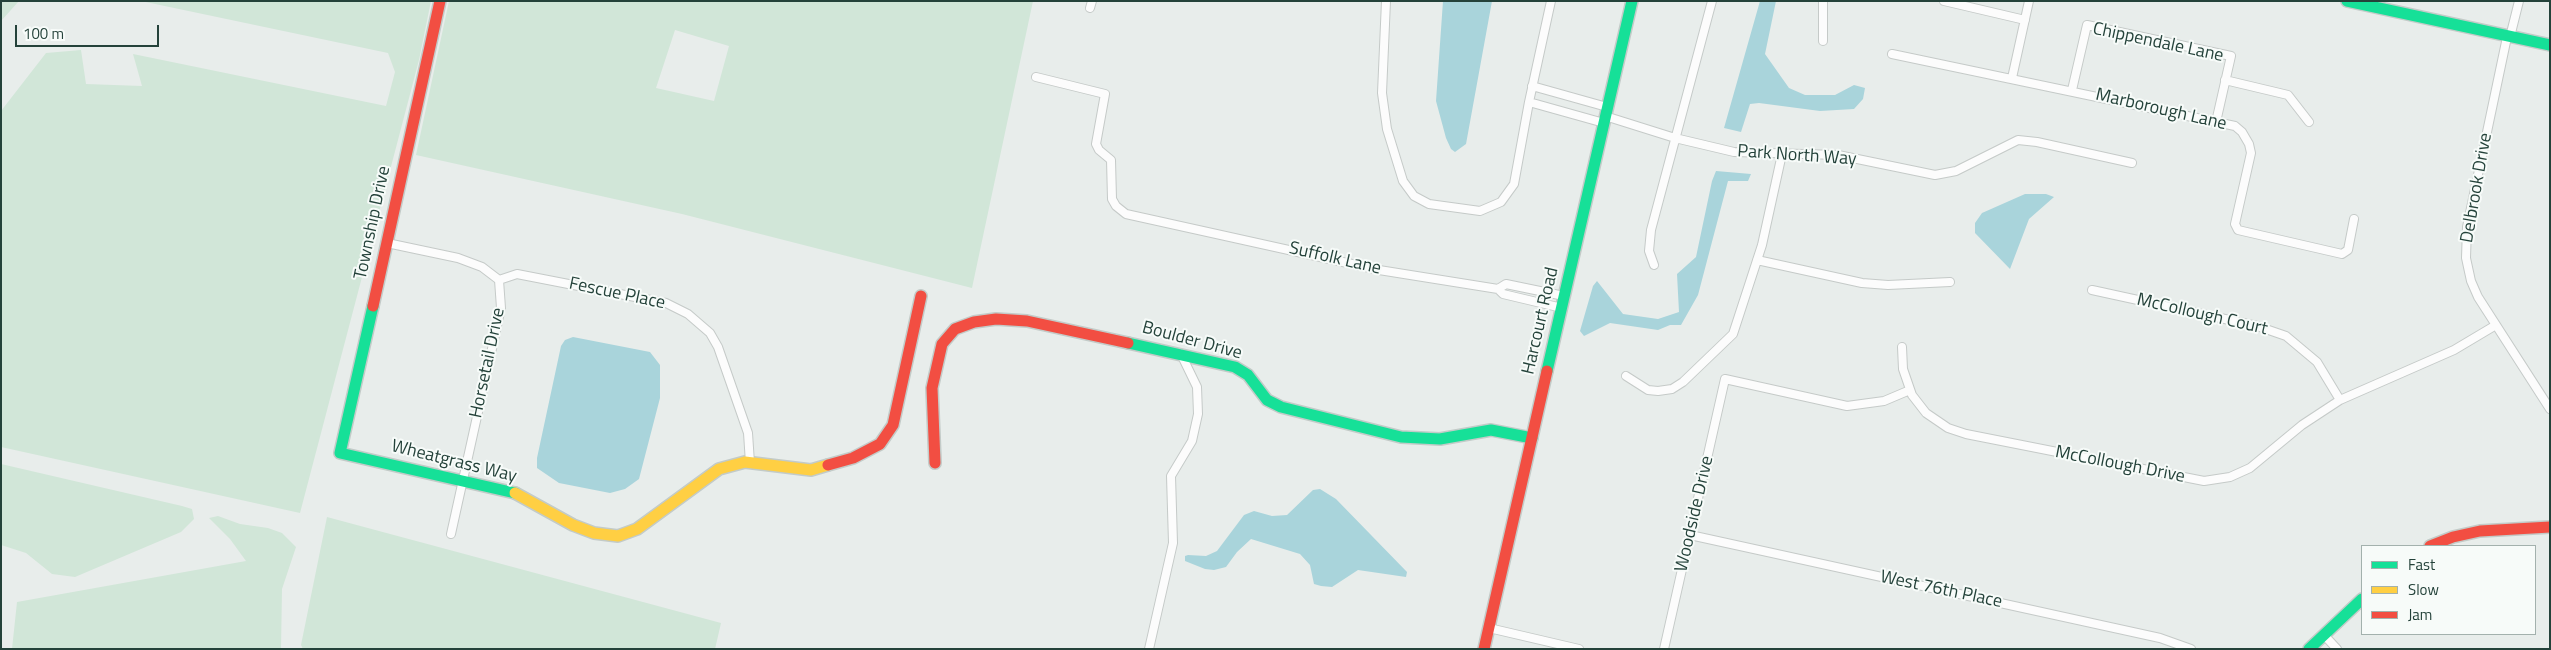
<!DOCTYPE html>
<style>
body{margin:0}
#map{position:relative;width:2551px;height:650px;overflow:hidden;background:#e8edeb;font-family:"Titillium Web",sans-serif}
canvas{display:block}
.frame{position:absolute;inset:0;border:2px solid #24423a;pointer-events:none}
.legend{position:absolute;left:2361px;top:545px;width:175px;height:90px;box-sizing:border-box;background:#f7fbf9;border:1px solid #a3b1ad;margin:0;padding:6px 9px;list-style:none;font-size:15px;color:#24423a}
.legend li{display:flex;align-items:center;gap:10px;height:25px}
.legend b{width:25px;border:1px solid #a3b1ad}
.scale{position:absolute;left:15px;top:25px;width:144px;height:22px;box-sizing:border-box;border:2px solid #24423a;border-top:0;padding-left:6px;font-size:15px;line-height:18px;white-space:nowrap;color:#24423a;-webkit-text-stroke:4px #f7fbf9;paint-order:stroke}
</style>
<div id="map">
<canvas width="2551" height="650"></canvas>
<div class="frame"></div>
<ul class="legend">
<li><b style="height:6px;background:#16e098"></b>Fast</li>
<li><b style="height:6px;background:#ffcf43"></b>Slow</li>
<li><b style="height:6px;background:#f24e42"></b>Jam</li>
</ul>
<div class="scale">100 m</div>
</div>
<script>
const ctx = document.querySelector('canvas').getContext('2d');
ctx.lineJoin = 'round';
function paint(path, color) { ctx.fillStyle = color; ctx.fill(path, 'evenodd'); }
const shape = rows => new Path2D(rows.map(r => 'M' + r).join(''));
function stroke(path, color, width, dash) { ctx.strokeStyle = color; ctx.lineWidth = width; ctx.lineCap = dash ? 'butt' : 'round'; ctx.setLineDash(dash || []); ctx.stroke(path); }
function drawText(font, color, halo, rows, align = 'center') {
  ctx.font = font + ' "Titillium Web",sans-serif'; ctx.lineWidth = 4; ctx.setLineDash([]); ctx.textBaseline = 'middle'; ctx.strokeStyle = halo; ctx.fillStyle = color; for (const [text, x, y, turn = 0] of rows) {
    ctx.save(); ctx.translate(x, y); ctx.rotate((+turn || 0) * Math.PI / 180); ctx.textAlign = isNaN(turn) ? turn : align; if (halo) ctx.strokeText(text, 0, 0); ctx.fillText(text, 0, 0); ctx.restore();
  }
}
paint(shape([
 [1,1,19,1,1,21],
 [141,1,431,1,419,60,300,513,1,447,1,111,46,53,81,50,86,84,142,86,133,54,386,106,395,72,388,53],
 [449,1,1033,1,972,288,682,214,416,155],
 [675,30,729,46,714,101,656,88],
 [1,464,182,506,192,509,194,519,181,532,75,577,52,574,26,553,1,545],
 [218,516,240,524,268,528,282,533,296,547,282,589,281,649,12,649,17,602,246,561,230,539,209,518],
 [327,517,721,623,715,649,303,649,301,645]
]), '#d1e6d8');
paint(shape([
 [1443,1,1492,1,1466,144,1455,152,1451,149,1446,138,1436,101],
 [1760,1,1776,1,1765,54,1789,88,1805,95,1835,95,1854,85,1865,88,1863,99,1854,109,1820,111,1759,103,1750,104,1741,132,1724,128],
 [1716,171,1751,174,1748,181,1728,181,1698,295,1681,325,1670,325,1658,330,1610,323,1584,336,1580,331,1593,286,1597,281,1623,314,1658,319,1679,312,1677,274,1696,257,1712,181],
 [2025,194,2046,194,2054,197,2029,219,2010,269,1975,233,1975,223,1982,213],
 [573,337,650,352,660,365,660,398,639,479,625,489,610,493,559,483,537,468,537,458,561,346,565,340],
 [1320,489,1336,499,1407,572,1406,577,1358,570,1332,587,1321,586,1314,584,1310,565,1300,554,1251,539,1237,552,1226,567,1214,570,1205,569,1185,561,1185,556,1188,555,1206,556,1217,551,1244,515,1254,511,1272,516,1287,515,1313,490]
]), '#a9d4db');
const street = shape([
 [1386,1,1382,93,1387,129,1403,181,1414,196,1429,204,1480,211,1501,202,1514,184,1529,102,1551,1],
 [1823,1,1823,41],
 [1944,1,2025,20],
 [1090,8,1092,1],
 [2507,37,2467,227,2466,258,2471,281,2478,297,2550,409],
 [2510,37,2519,1],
 [1892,54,2235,126,2242,132,2249,144,2251,153,2235,224,2238,230,2342,254,2348,250,2354,219],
 [1036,77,1105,94,1096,144,1099,150,1111,160,1112,199,1116,206,1126,214,1379,270,1498,289,1506,284,1564,296],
 [2012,78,2029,1],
 [2225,80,2288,95,2309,122],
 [1532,86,1607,107],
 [2072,90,2087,25,2231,56,2216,122],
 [1529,102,1604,123],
 [1605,116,1675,138,1734,152,1838,155,1935,175,1956,171,2018,140,2037,142,2132,163],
 [387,243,458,258,482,267,499,280,501,308,451,534],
 [1757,260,1862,283,1888,285,1950,282],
 [1654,265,1649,251,1651,230,1712,1],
 [499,280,517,274,666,303,688,314,710,333,718,347,748,433,750,463],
 [1498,289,1503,294,1562,308],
 [2092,290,2257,326,2286,336,2317,362,2340,400],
 [1902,347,1903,369,1912,395,1926,413,1948,428,1966,434,2204,481,2230,477,2250,468,2302,425,2340,400,2454,350,2496,325],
 [1626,376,1648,390,1658,391,1672,389,1683,382,1733,334,1762,245,1782,154],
 [1690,535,2160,638,2191,649],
 [1489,628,1579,649],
 [2324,635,2337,649],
 [1149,649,1173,543,1171,476,1192,441,1198,414,1197,387,1181,354],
 [1664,649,1725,379,1847,406,1884,401,1910,390]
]);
const fast = shape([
 [2347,1,2550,45],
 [373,306,340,453,515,493],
 [1128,343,1235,367,1248,375,1267,400,1281,407,1401,437,1440,439,1491,430,1532,438],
 [1547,371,1632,1],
 [2309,649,2362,599]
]);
const slow = shape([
 [515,493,573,525,594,533,618,536,637,529,719,469,745,462,811,470,828,465]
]);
const jam = shape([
 [373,306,440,1],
 [935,463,932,388,942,344,955,329,974,322,996,319,1027,321,1128,343],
 [828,465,853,458,880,444,893,425,921,296],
 [2430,546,2453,537,2480,531,2550,527],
 [1484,649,1547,371]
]);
stroke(street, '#c5cac8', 10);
stroke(fast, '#c3cbc8', 14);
stroke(slow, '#c3cbc8', 14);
stroke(jam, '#c3cbc8', 14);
stroke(street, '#fcfcfc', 8);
stroke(fast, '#16e098', 11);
stroke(slow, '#ffcf43', 11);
stroke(jam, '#f24e42', 11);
drawText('18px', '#24423a', '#f7fbf9', [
 ["Chippendale Lane",2158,43,12],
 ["Marborough Lane",2161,110,13],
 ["Park North Way",1797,156,4],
 ["Delbrook Drive",2477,188,-80],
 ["Township Drive",373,223,-78],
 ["Suffolk Lane",1335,259,13],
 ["Fescue Place",617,294,12],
 ["McCollough Court",2202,315,13],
 ["Harcourt Road",1541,321,-77],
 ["Boulder Drive",1192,341,15],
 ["Horsetail Drive",488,363,-78],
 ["Wheatgrass Way",454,462,14],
 ["McCollough Drive",2120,465,11],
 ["Woodside Drive",1695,514,-77],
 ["West 76th Place",1941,590,12]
]);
</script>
